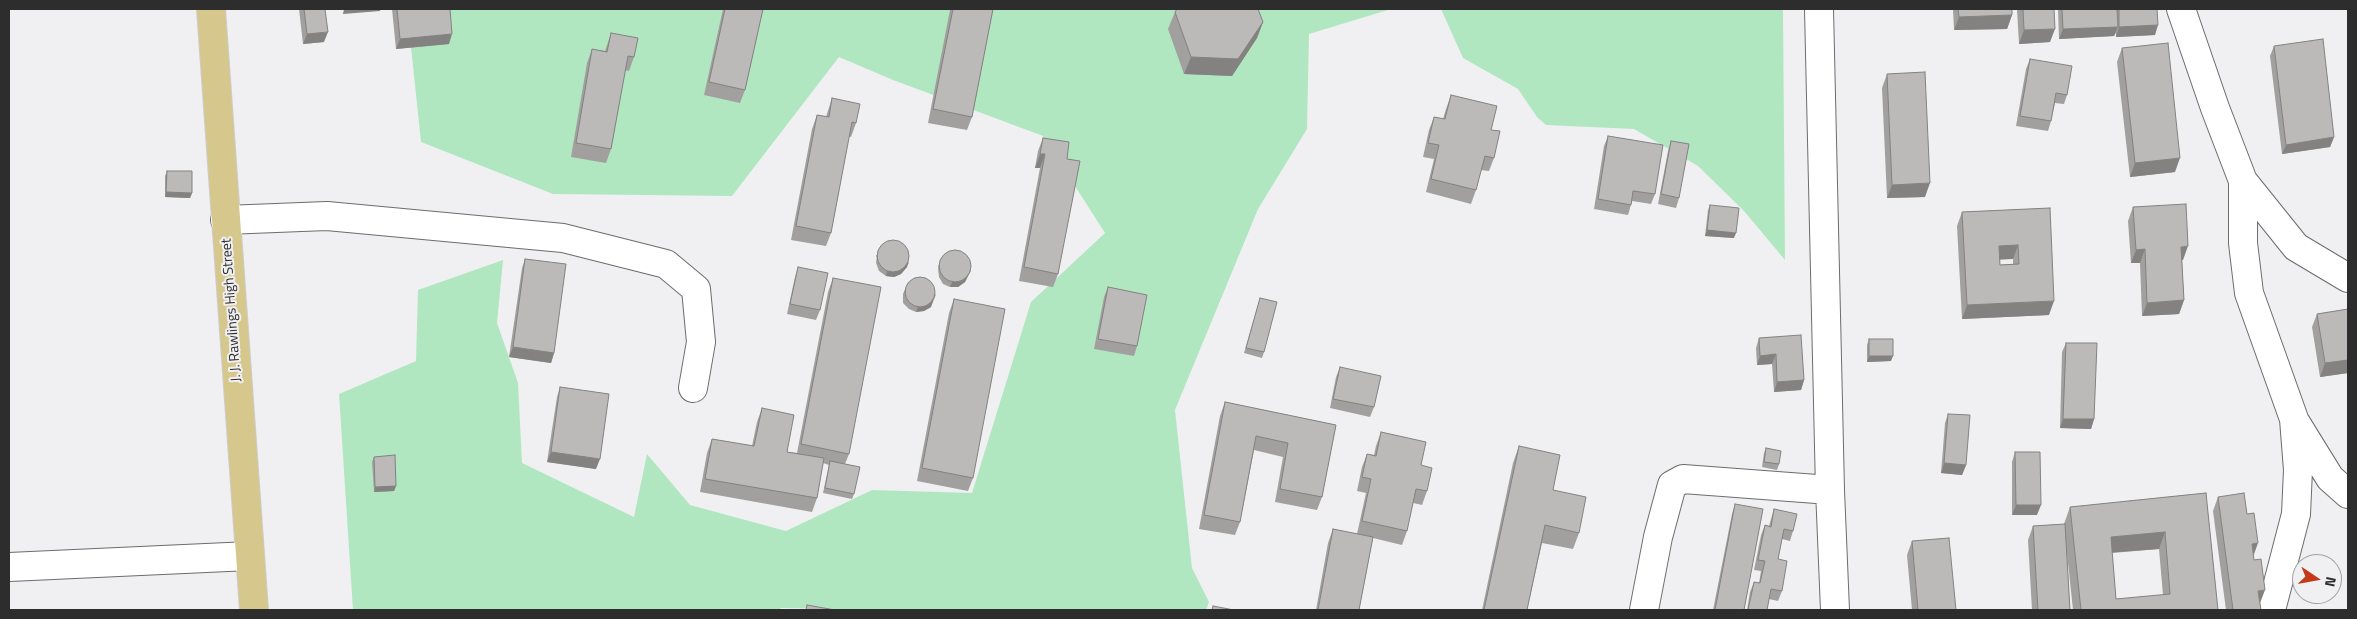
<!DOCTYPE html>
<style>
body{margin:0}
#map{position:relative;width:2357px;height:619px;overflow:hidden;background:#f0f0f2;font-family:"Titillium Web",sans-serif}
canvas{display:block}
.frame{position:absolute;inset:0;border:10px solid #2d2d2e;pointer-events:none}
.north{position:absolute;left:2292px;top:554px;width:50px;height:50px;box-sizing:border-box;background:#f0f0f2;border:1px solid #a2a2a4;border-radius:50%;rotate:102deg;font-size:14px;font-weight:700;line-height:20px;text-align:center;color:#2d2d2e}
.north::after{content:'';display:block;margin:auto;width:18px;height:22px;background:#c43a19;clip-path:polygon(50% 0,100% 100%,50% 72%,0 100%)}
</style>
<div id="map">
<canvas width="2357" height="619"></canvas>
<div class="frame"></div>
<div class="north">N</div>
</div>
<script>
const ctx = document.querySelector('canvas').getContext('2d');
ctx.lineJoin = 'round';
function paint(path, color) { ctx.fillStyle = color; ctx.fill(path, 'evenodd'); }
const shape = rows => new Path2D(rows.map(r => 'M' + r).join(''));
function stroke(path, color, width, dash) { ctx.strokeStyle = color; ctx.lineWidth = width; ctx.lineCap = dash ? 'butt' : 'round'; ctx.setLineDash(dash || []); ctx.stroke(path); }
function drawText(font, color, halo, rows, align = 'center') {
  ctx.font = font + ' "Titillium Web",sans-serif'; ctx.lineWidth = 4; ctx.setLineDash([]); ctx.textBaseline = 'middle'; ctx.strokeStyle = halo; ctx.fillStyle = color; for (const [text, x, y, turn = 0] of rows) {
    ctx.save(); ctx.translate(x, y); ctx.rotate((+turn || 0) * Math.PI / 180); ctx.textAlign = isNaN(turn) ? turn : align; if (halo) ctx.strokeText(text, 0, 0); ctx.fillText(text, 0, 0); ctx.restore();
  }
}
paint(shape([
 [407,9,1391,9,1309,34,1307,129,1258,209,1175,410,1192,568,1209,602,1206,610,886,610,781,608,779,610,353,610,339,394,416,361,418,290,503,260,497,323,518,383,522,463,634,517,647,454,690,505,786,531,872,490,972,493,1031,302,1105,233,1043,136,893,80,839,57,732,196,553,194,421,142],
 [1441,9,1783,9,1785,260,1744,211,1698,166,1634,129,1546,125,1537,117,1518,89,1463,58]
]), '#b0e7c1');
const minor = shape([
 [1819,9,1830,490,1835,610],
 [2181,9,2215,108,2243,181,2296,247,2348,278],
 [2243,181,2243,243,2249,293,2294,419,2298,470,2296,514,2271,610],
 [225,220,327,216,563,238,666,264,696,289,701,342,693,388],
 [2296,423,2330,478,2348,494],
 [9,567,250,556],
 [1644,610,1658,537,1672,485,1683,479,1830,490]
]);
const major = shape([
 [211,9,254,610]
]);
stroke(minor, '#6c6c6e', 30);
stroke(major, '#cdcdcd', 30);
stroke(minor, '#fff', 28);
stroke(major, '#d6c78c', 28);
paint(shape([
 [299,9,325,9,324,42,303,44],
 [392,9,450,9,449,44,396,49],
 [723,9,763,9,745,90,740,103,704,95],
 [945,9,993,9,972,117,967,130,928,123,950,10],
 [1953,9,2012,9,2012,15,2007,29,1954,30],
 [2017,9,2054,9,2050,42,2019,44],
 [2058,9,2157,9,2155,35,2116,37,2116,33,2114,36,2059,39],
 [1175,12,1263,22,1257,38,1232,76,1184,74,1168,29],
 [611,33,634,57,629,71,625,70,611,149,606,163,571,157,587,63,592,49,605,51],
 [2274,46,2334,137,2330,147,2282,154,2270,56],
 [2122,48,2175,172,2130,177,2117,62],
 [2030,59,2067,95,2064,104,2055,103,2051,121,2048,131,2016,126,2026,69],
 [1887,74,1925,197,1887,198,1882,88],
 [1451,95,1491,130,1494,158,1489,171,1481,170,1476,190,1471,204,1426,192,1434,159,1423,157,1429,130,1434,117,1443,119,1446,109],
 [832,98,856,123,851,137,849,136,831,233,826,246,791,240,812,129,817,115,826,117],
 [1608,136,1655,194,1651,204,1632,201,1628,215,1594,209,1604,146],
 [1043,138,1058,274,1053,287,1019,281,1040,168,1035,168,1038,151],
 [1671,141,1679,198,1676,208,1658,204,1668,151],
 [167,171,192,193,190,198,165,197,165,176],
 [1710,205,1734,238,1705,236,1708,210],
 [2133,207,2183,260,2182,260,2184,300,2179,314,2142,316,2140,263,2131,263,2128,221],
 [2050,208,2049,315,1962,319,1957,226,1962,212],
 [2000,259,2013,259,2013,264,2000,265],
 [879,250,907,267,901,274,894,277,886,276,879,271,876,263,877,255],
 [525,259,554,353,551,363,509,357,522,268],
 [940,263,971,270,965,282,958,287,950,287,943,284,939,277,938,268],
 [798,267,820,310,816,320,787,314,795,277],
 [833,278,849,454,845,464,854,494,852,499,823,493,829,465,823,463,817,498,812,512,700,492,707,453,712,439,752,446,757,422,762,408,787,452,797,453,828,292],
 [908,282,931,307,924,311,916,312,909,309,903,303,903,294],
 [1108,287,1137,346,1134,356,1094,349,1104,297],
 [1260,298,1264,352,1262,358,1244,353],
 [954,299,973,478,968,491,917,481,949,313],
 [2348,309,2348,373,2320,377,2312,327,2317,314],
 [1759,338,1804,380,1801,390,1774,392,1772,364,1757,365,1756,348],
 [1869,339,1891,361,1867,362,1867,345],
 [2066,343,2094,419,2091,429,2060,428,2062,352],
 [1340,367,1374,407,1370,417,1330,408,1336,377],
 [560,387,596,469,547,462,557,397],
 [1225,402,1336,425,1322,497,1317,510,1275,502,1283,457,1254,450,1240,522,1235,535,1199,529,1220,416],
 [1948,414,1966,465,1962,475,1941,473,1945,423],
 [1381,432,1421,465,1427,491,1422,505,1413,503,1407,531,1402,545,1373,538,1359,610,1316,610,1328,543,1333,529,1357,534,1366,493,1357,491,1362,467,1367,454,1374,455,1376,446],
 [1519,446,1553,490,1579,533,1573,549,1542,543,1527,610,1482,610,1513,463],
 [1766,448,1779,464,1777,470,1762,467,1764,453],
 [2015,452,2037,515,2012,515,2012,462],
 [374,457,396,486,394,491,374,492,372,462],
 [2206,493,2218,610,2073,610,2067,553,2070,610,2032,610,2028,540,2033,526,2064,524,2070,507],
 [2159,549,2163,595,2116,599,2112,553],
 [2218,497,2253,556,2261,610,2226,610,2213,511],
 [1735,504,1744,610,1713,610,1732,514],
 [1774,509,1793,531,1790,541,1782,539,1778,559,1782,591,1778,601,1769,599,1767,610,1747,610,1750,592,1754,582,1759,583,1761,571,1754,570,1761,535,1765,525,1769,526,1771,519],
 [1912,541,1956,610,1912,610,1907,555]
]), '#a1a09e');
paint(shape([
 [344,9,381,9,380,11,343,14],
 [2012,15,2007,29,1954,30,1959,17],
 [1263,22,1257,38,1232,76,1184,74,1191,57],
 [2158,25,2155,35,2116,37,2119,27],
 [2118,27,2114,36,2059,39,2063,29],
 [2055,29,2050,42,2019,44,2024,30],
 [328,32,324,42,303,44,307,34],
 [452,34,449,44,396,49,400,39],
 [2334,137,2330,147,2282,154,2286,145],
 [1040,154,1045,154,1040,168,1035,168],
 [2180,158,2175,172,2130,177,2135,163],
 [1930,183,1925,197,1887,198,1892,185],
 [166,192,192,193,190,198,165,197],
 [1707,230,1736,233,1734,238,1705,236],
 [2018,245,2013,259,1994,260,1999,246],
 [2188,246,2183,260,2176,260,2181,247],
 [2145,249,2140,263,2131,263,2136,250],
 [909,262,907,267,901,274,894,277,886,276,887,271],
 [971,270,965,282,958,287,950,287,952,282],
 [936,294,931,307,924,311,916,312,918,307],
 [2184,300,2179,314,2142,316,2147,303],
 [2054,301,2049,315,1962,319,1967,305],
 [513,347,554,353,551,363,509,357],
 [1776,354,1772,364,1757,365,1760,356],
 [1869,356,1893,356,1891,361,1867,362],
 [2348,360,2348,373,2320,377,2325,363],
 [1804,380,1801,390,1774,392,1777,382],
 [2063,419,2094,419,2091,429,2060,428],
 [551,452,600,459,596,469,547,462],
 [1944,463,1966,465,1962,475,1941,473],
 [396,486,394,491,374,492,375,487],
 [2016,505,2041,505,2037,515,2012,515],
 [2165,532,2159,549,2105,553,2111,537],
 [2258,543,2253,557,2252,544],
 [2265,590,2260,603,2258,591]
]), '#838281');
const building = shape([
 [304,9,325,9,328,32,307,34,304,9],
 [397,9,450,9,452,34,400,39,397,9],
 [725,9,763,9,745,90,709,82,725,9],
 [953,9,993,9,972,117,933,109,953,9],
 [1177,9,1258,9,1263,22,1238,59,1191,57,1175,12,1177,9],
 [1958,9,2012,9,2012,15,1959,17,1958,9],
 [2023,9,2054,9,2055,29,2024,30,2023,9],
 [2062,9,2117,9,2118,27,2063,29,2062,9],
 [2119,9,2157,9,2158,25,2119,27,2119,9],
 [611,33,638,38,634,57,628,56,611,149,576,143,592,49,607,52,611,33],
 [2323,39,2334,137,2286,145,2274,46,2323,39],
 [2168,43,2180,158,2135,163,2122,48,2168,43],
 [2030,59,2072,66,2067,95,2056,93,2051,121,2020,116,2030,59],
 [1925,72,1930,183,1892,185,1887,74,1925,72],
 [1451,95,1497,106,1491,130,1500,131,1494,158,1485,156,1476,190,1431,179,1439,145,1428,143,1434,117,1445,119,1451,95],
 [832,98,860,104,856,123,852,122,831,233,796,226,817,115,829,117,832,98],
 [1608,136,1663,145,1655,194,1633,191,1631,205,1598,199,1608,136],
 [1043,138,1069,142,1067,159,1080,161,1058,274,1024,267,1045,154,1040,154,1043,138],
 [1671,141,1689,144,1679,198,1661,194,1671,141],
 [167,171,192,171,192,193,166,192,167,171],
 [2186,204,2188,246,2181,247,2184,300,2147,303,2145,249,2136,250,2133,207,2186,204],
 [1710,205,1739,208,1736,233,1707,230,1710,205],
 [2050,208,2054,301,1967,305,1962,212,2050,208],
 [2018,245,2019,264,2000,265,1999,246,2018,245],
 '877 256a16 16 0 1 1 32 0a16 16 0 1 1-32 0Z',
 '939 266a16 16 0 1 1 32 0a16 16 0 1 1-32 0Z',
 [525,259,566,264,554,353,513,347,525,259],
 [798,267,828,273,820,310,790,304,798,267],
 '905 292a15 15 0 1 1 30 0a15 15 0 1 1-30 0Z',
 [833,278,881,287,849,454,801,444,833,278],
 [1108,287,1147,295,1137,346,1098,339,1108,287],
 [1260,298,1277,302,1264,352,1246,348,1260,298],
 [954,299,1005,309,973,478,922,468,954,299],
 [2348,309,2348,360,2325,363,2317,314,2348,309],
 [1801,335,1804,380,1777,382,1776,354,1760,356,1759,338,1801,335],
 [1869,339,1893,339,1893,356,1869,356,1869,339],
 [2066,343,2097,343,2094,419,2063,419,2066,343],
 [1340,367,1381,376,1374,407,1333,399,1340,367],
 [560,387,609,394,600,459,551,452,560,387],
 [1225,402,1336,425,1322,497,1280,489,1288,443,1256,436,1240,522,1204,515,1225,402],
 [762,408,794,415,787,452,824,458,817,498,705,479,712,439,754,446,762,408],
 [1948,414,1970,415,1966,465,1944,463,1948,414],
 [1381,432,1426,442,1421,465,1432,468,1427,491,1416,489,1407,531,1362,521,1371,479,1362,477,1367,454,1376,456,1381,432],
 [1519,446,1560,455,1553,490,1586,497,1579,533,1545,525,1527,610,1484,610,1519,446],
 [1766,448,1781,451,1779,464,1764,462,1766,448],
 [2015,452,2040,452,2041,505,2016,505,2015,452],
 [395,455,396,486,375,487,374,457,395,455],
 [830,461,860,467,854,494,825,488,830,461],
 [2206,493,2218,610,2081,610,2070,507,2206,493],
 [2165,532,2170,594,2116,599,2111,537,2165,532],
 [2244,493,2247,514,2254,513,2258,543,2252,544,2254,560,2261,559,2265,590,2258,591,2261,610,2233,610,2218,497,2244,493],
 [1735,504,1763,509,1744,610,1715,610,1735,504],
 [1774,509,1797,514,1793,531,1784,529,1778,559,1787,561,1782,591,1771,589,1767,610,1748,610,1754,582,1760,583,1765,561,1758,560,1765,525,1771,527,1774,509],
 [2065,524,2070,610,2038,610,2033,526,2065,524],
 [1333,529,1373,537,1359,610,1318,610,1333,529],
 [1949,538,1956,610,1918,610,1912,541,1949,538],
 [807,605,835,610,806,610,807,605],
 [1213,606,1234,610,1212,610,1213,606]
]);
paint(building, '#bbbab8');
stroke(building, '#838281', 1);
drawText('14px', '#2d2d2e', '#f0f0f2', [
 ["J. J. Rawlings High Street",232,310,-94]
]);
</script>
